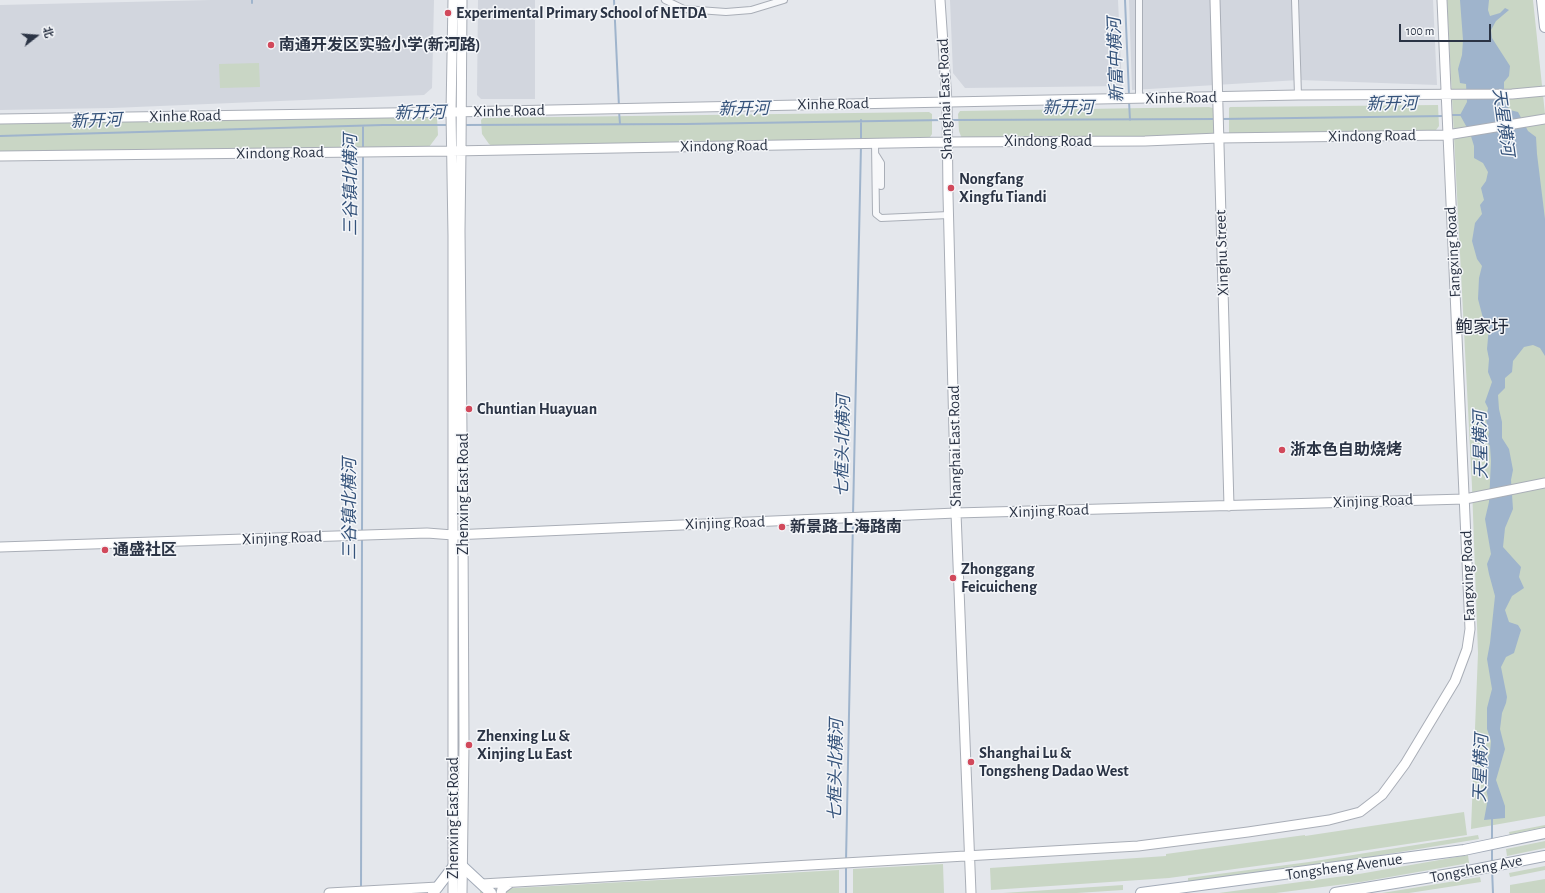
<!DOCTYPE html>
<meta charset="utf-8">
<style>
body{margin:0}
#map{position:relative;width:1545px;height:893px;overflow:hidden;background:#e4e7ec;font-family:"Alegreya Sans","Noto Sans SC",sans-serif}
canvas{display:block}
.north{position:absolute;left:16px;top:16px;width:40px;height:40px;-webkit-text-stroke:3px #f4f6f9;paint-order:stroke;rotate:73deg;font-size:11px;font-weight:700;line-height:16px;text-align:center;color:#2b3445}
.north::after{content:'';display:block;margin:auto;width:14px;height:18px;background:#2b3445;clip-path:polygon(50% 0,100% 100%,50% 72%,0 100%)}
.scale{position:absolute;left:1399px;top:24px;width:92px;height:18px;box-sizing:border-box;border:2px solid #2b3445;border-top:0;padding-left:5px;font-size:12px;line-height:14px;white-space:nowrap;color:#2b3445;-webkit-text-stroke:3px #f4f6f9;paint-order:stroke}
</style>
<div id="map">
<canvas width="1545" height="893"></canvas>
<div class="north">北</div>
<div class="scale">100 m</div>
</div>
<script>
const ctx = document.querySelector('canvas').getContext('2d');
ctx.lineJoin = 'round';
function paint(path, color) { ctx.fillStyle = color; ctx.fill(path, 'evenodd'); }
const shape = rows => new Path2D(rows.map(r => 'M' + r).join(''));
function stroke(path, color, width, dash) { ctx.strokeStyle = color; ctx.lineWidth = width; ctx.lineCap = dash ? 'butt' : 'round'; ctx.setLineDash(dash || []); ctx.stroke(path); }
function drawText(font, color, halo, rows, align = 'center') {
  ctx.font = font + ' "Alegreya Sans","Noto Sans SC",sans-serif'; ctx.lineWidth = 3; ctx.setLineDash([]); ctx.textBaseline = 'middle'; ctx.strokeStyle = halo; ctx.fillStyle = color; for (const [text, x, y, turn = 0] of rows) {
    ctx.save(); ctx.translate(x, y); ctx.rotate((+turn || 0) * Math.PI / 180); ctx.textAlign = isNaN(turn) ? turn : align; if (halo) ctx.strokeText(text, 0, 0); ctx.fillText(text, 0, 0); ctx.restore();
  }
}
paint(shape([
 [211,0,434,0,432,88,424,95,112,108,0,110,0,5],
 [478,0,535,0,535,99,481,99,477,95],
 [950,0,1118,0,1122,86,965,88,953,73],
 [1129,0,1433,0,1437,85,1299,80,1132,90]
]), '#d2d6de');
paint(shape([
 [1447,0,1533,0,1545,114,1545,816,1471,829,1478,653,1472,487],
 [259,63,260,87,220,88,219,64],
 [1438,105,1439,126,1436,130,1231,134,1229,133,1229,108,1230,107],
 [1209,107,1213,108,1214,133,1212,135,962,139,959,131,958,114,960,111],
 [929,112,932,114,932,134,930,137,492,146,489,144,482,134,481,120,483,118],
 [431,115,437,118,438,135,429,147,0,152,0,124],
 [1464,812,1467,835,1308,859,1169,878,991,890,990,868,1166,856,1166,854,1305,835,1305,836],
 [1545,825,1545,829,1510,836,1509,832],
 [1478,835,1479,839,1309,867,1188,883,1188,878,1309,862],
 [1545,841,1545,848,1507,856,1506,849],
 [1468,855,1469,863,1361,882,1276,893,1219,893,1359,874],
 [943,864,944,893,853,893,853,869],
 [1545,866,1545,870,1510,877,1509,873],
 [839,870,839,893,480,893,480,890],
 [1480,877,1481,882,1409,893,1382,893],
 [1545,879,1545,893,1510,893,1510,885],
 [1123,885,1123,890,1077,893,1003,893]
]), '#c9d6c5');
paint(shape([
 [1460,0,1489,0,1488,10,1490,16,1500,13,1505,8,1509,10,1496,21,1491,30,1492,38,1510,66,1509,76,1504,82,1504,101,1510,110,1518,112,1528,131,1536,137,1537,154,1545,219,1545,356,1540,348,1533,345,1524,347,1513,361,1512,372,1505,378,1505,388,1498,395,1499,409,1502,422,1502,438,1509,449,1513,470,1511,480,1513,509,1505,528,1503,547,1521,567,1519,577,1524,588,1512,596,1505,610,1509,622,1518,625,1521,630,1514,653,1506,657,1501,667,1507,697,1506,703,1502,713,1500,729,1505,749,1496,780,1505,806,1505,818,1484,820,1488,798,1484,779,1486,763,1490,752,1491,741,1487,729,1487,708,1492,689,1487,659,1490,643,1495,596,1489,574,1487,564,1491,554,1485,519,1489,502,1491,461,1490,446,1487,442,1489,432,1486,420,1488,408,1485,402,1492,382,1488,372,1489,359,1487,349,1489,327,1484,322,1478,299,1479,278,1482,266,1477,259,1472,241,1475,223,1482,214,1480,205,1484,200,1481,188,1486,181,1488,172,1483,163,1474,158,1474,146,1470,133,1460,115,1467,102,1466,84,1460,83,1458,69,1462,55,1463,40]
]), '#9fb4cc');
stroke(shape([
 [614,0,619,107],
 [1125,0,1129,95],
 [252,3,252,0],
 [1129,101,1130,120],
 [619,111,620,124],
 [1449,115,1462,115],
 [1221,119,1445,116],
 [949,120,1217,119],
 [463,125,685,124,945,120],
 [0,136,383,125,449,125],
 [861,141,861,120],
 [363,149,363,126],
 [853,515,861,145],
 [362,533,363,155],
 [1492,817,1492,840],
 [1492,847,1492,862],
 [846,861,853,519],
 [1492,869,1493,893],
 [361,889,362,537],
 [846,893,846,865]
]), '#9fb4cc', 2);
const street = shape([
 [665,0,684,9,726,12,751,10,784,0],
 [1139,0,1139,98],
 [1295,0,1298,95],
 [875,143,876,214,881,218,949,215],
 [876,155,881,163,881,186]
]);
const secondary = shape([
 [453,0,451,112,453,236,453,893],
 [462,0,461,150,460,231,463,534,464,745,462,893],
 [940,0,947,102,948,195,956,513,971,893],
 [1215,0,1229,506],
 [0,119,451,112,1298,95,1512,94,1545,91],
 [0,156,452,151,947,142,1145,141,1219,138,1447,135,1545,119],
 [0,547,427,533,453,535,956,513,1465,499,1545,483],
 [482,884,1138,846,1248,832,1329,820,1360,812,1382,795,1405,764,1455,681,1467,649,1470,629,1442,0],
 [329,893,438,887],
 [501,893,502,889,510,883]
]);
const primary = shape([
 [1542,0,1545,27],
 [462,866,491,893],
 [433,893,453,867],
 [1141,893,1464,850,1545,833],
 [1335,893,1468,871,1545,856]
]);
stroke(street, '#a9aeb7', 8);
stroke(secondary, '#a9aeb7', 11);
stroke(primary, '#a3abb8', 12);
stroke(street, '#f7f8fa', 6);
stroke(secondary, '#fff', 9);
stroke(primary, '#fff', 10);
for (const [x, y, r, color] of [
 [448,13,4,"#d1495b"],
 [271,45,4,"#d1495b"],
 [951,188,4,"#d1495b"],
 [469,409,4,"#d1495b"],
 [1282,450,4,"#d1495b"],
 [782,527,4,"#d1495b"],
 [105,550,4,"#d1495b"],
 [953,578,4,"#d1495b"],
 [469,745,4,"#d1495b"],
 [971,762,4,"#d1495b"]
]) { const dot = new Path2D(); dot.arc(x, y, r, 0, 2 * Math.PI); ctx.fillStyle = color; ctx.fill(dot); stroke(dot, '#f4f6f9', 1.5); }
drawText('bold 16px', '#2b3445', '#f4f6f9', [
 ["Experimental Primary School of NETDA",456,13],
 ["南通开发区实验小学(新河路)",279,45],
 ["Nongfang",959,179],
 ["Xingfu Tiandi",959,197],
 ["Chuntian Huayuan",477,409],
 ["浙本色自助烧烤",1290,450],
 ["新景路上海路南",790,527],
 ["通盛社区",113,550],
 ["Zhonggang",961,569],
 ["Feicuicheng",961,587],
 ["Zhenxing Lu &",477,736],
 ["Xinjing Lu East",477,754],
 ["Shanghai Lu &",979,753],
 ["Tongsheng Dadao West",979,771]
], 'left');
drawText('16px', '#2b3445', '#f4f6f9', [
 ["Xinhe Road",1181,98,-1],
 ["Shanghai East Road",945,99,-92],
 ["Xinhe Road",833,104,-1],
 ["Xinhe Road",509,111,-1],
 ["Xinhe Road",185,116,-1],
 ["Xindong Road",1372,136,-1],
 ["Xindong Road",1048,141],
 ["Xindong Road",724,146,-1],
 ["Xindong Road",280,153,-1],
 ["Fangxing Road",1453,252,-93],
 ["Xinghu Street",1222,253,-92],
 ["Shanghai East Road",955,446,-91],
 ["Zhenxing East Road",463,494,-90],
 ["Xinjing Road",1373,501,-2],
 ["Xinjing Road",1049,511,-2],
 ["Xinjing Road",725,523,-2],
 ["Xinjing Road",282,538,-2],
 ["Fangxing Road",1468,576,-92],
 ["Zhenxing East Road",453,818,-90],
 ["Tongsheng Avenue",1344,867,-8],
 ["Tongsheng Ave",1476,869,-11]
]);
drawText('italic 17px', '#34527a', '#f4f6f9', [
 ["新富中横河",1116,60,-92],
 ["新开河",1392,104,-1],
 ["新开河",1068,108],
 ["新开河",744,109,-1],
 ["新开河",420,113,-1],
 ["新开河",96,121,-2],
 ["天星横河",1503,122,82],
 ["三谷镇北横河",351,185,-90],
 ["天星横河",1481,445,-91],
 ["七框头北横河",843,446,-89],
 ["三谷镇北横河",350,509,-90],
 ["天星横河",1481,768,-88],
 ["七框头北横河",836,770,-89]
]);
drawText('18px', '#1d2536', '#f4f6f9', [
 ["鲍家圩",1482,328]
]);
</script>
